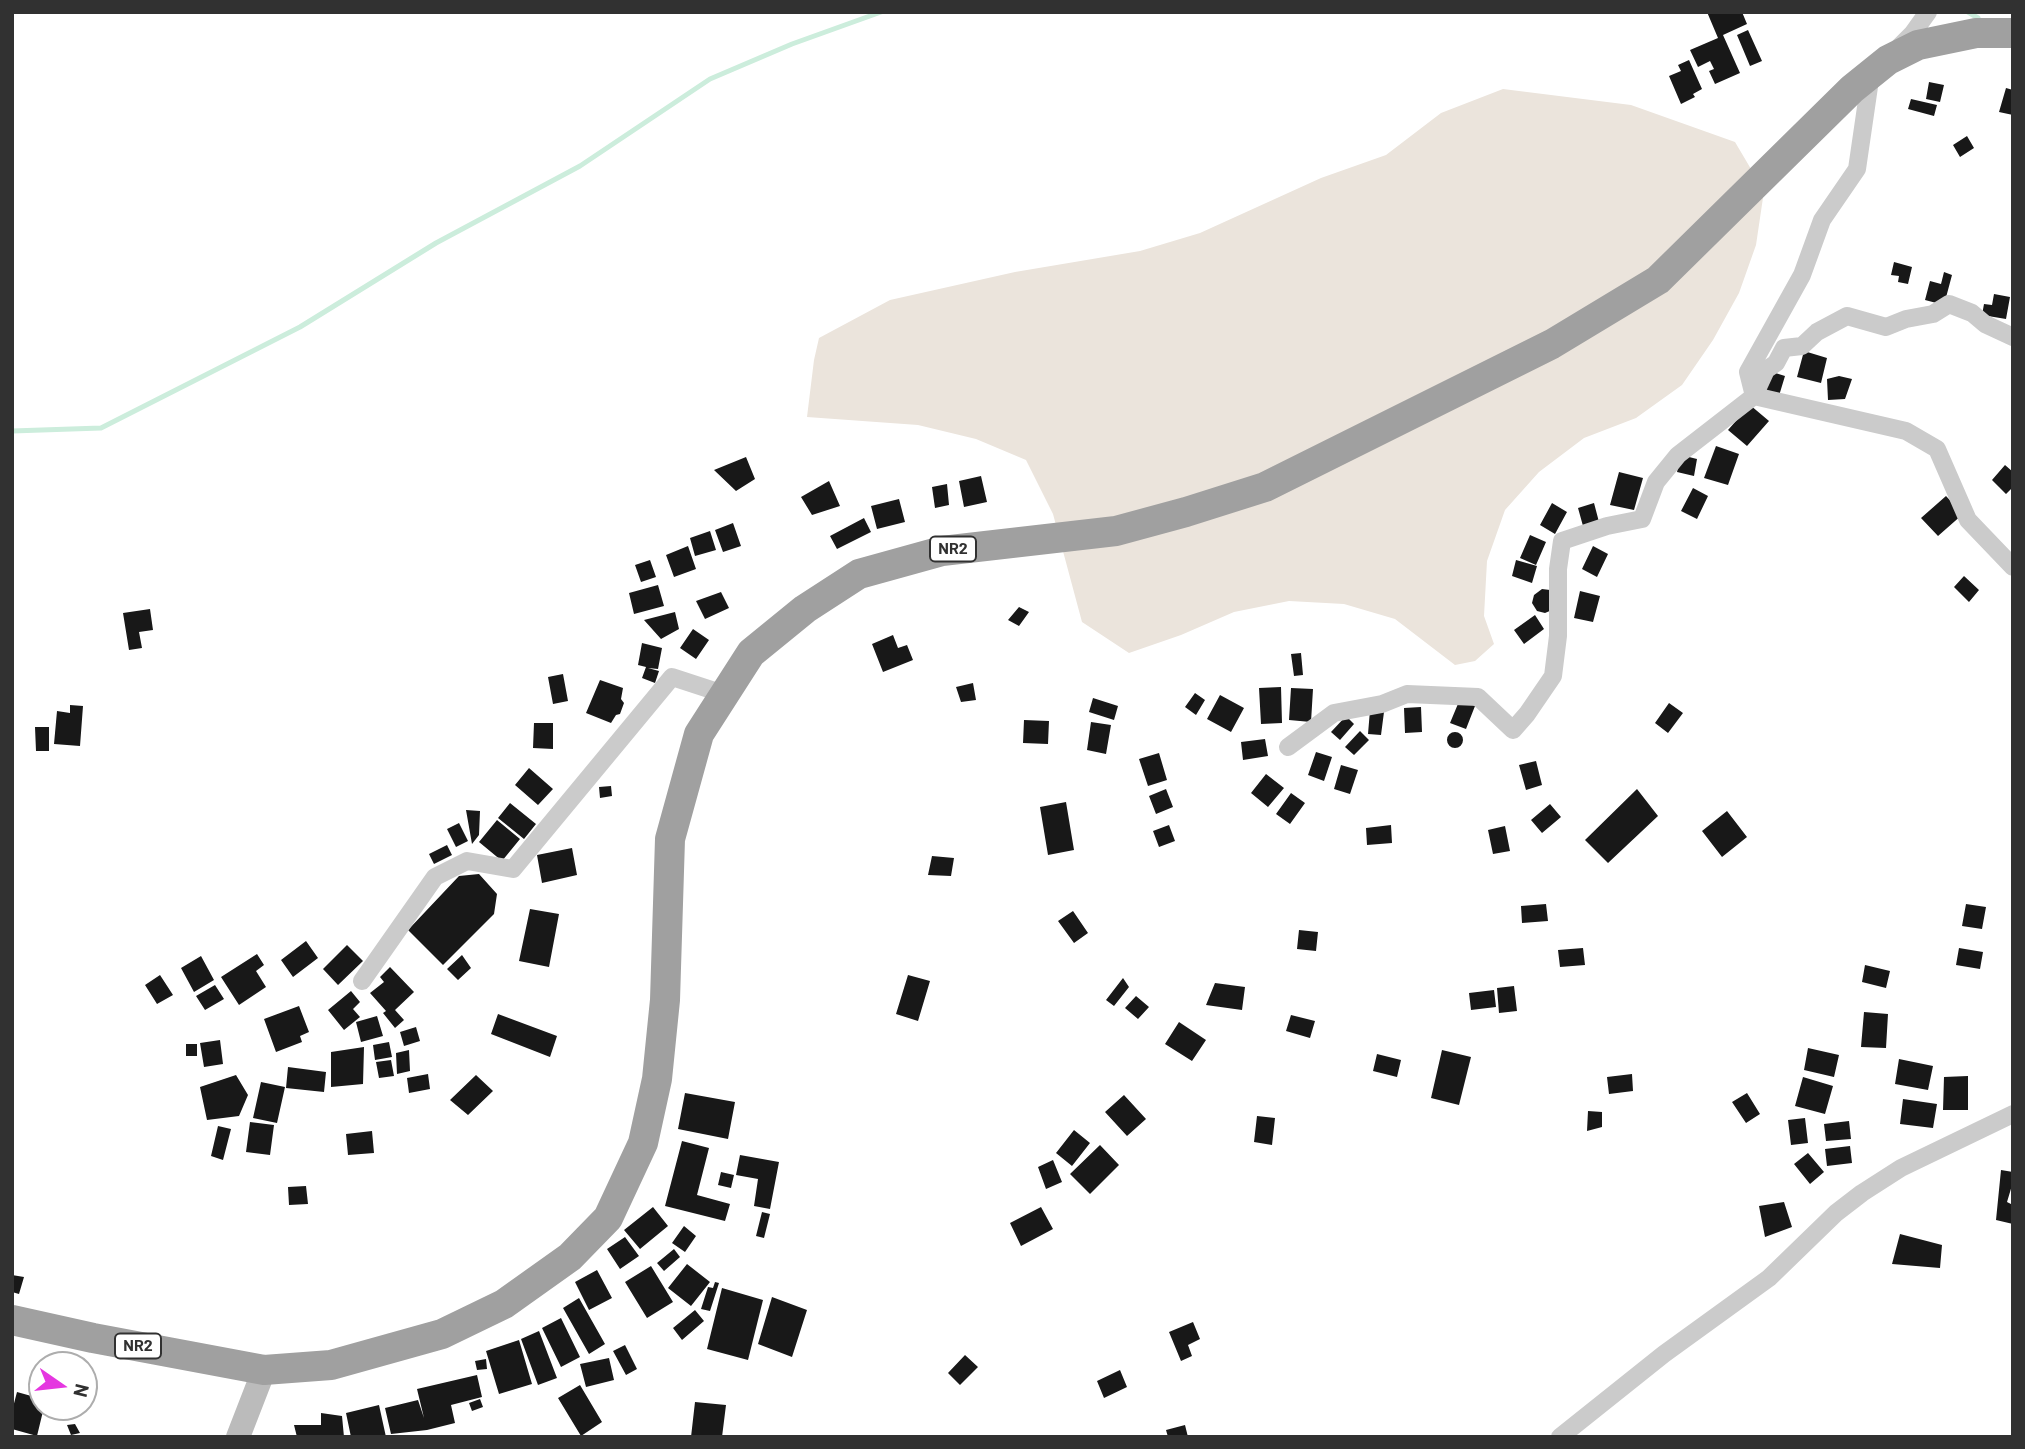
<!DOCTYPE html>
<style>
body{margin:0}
#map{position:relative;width:2025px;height:1449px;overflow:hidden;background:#fff;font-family:Barlow,sans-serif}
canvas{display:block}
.frame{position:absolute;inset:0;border:14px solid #313131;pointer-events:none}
.north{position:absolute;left:28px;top:1351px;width:70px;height:70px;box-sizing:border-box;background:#fff;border:2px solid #adadad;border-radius:50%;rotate:104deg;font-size:19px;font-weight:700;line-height:28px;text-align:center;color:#313131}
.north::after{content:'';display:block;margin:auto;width:24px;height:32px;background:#e536e0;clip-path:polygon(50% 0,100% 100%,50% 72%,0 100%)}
</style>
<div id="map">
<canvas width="2025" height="1449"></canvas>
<div class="frame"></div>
<div class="north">N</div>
</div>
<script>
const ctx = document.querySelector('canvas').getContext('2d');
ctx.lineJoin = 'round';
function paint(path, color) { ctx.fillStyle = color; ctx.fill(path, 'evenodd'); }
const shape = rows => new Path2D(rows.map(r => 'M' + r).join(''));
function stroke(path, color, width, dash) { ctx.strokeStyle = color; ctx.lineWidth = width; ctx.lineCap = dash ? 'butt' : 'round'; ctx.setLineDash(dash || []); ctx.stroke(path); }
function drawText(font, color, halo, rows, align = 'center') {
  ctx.font = font + ' Barlow,sans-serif'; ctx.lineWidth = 7; ctx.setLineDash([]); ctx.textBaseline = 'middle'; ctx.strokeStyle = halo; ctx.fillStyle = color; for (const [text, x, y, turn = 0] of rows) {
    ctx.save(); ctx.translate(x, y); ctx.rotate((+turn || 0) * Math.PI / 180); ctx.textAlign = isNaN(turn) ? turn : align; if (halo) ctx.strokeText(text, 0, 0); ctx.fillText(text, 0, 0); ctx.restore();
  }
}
paint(shape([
 [1503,89,1631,105,1735,142,1764,191,1756,245,1739,293,1713,340,1682,385,1636,418,1584,438,1539,472,1505,510,1487,561,1484,616,1494,644,1475,661,1455,665,1395,619,1344,604,1289,601,1234,612,1181,635,1129,653,1082,622,1053,514,1026,460,976,439,918,425,807,417,814,360,819,338,890,300,1015,272,1140,251,1200,233,1321,178,1386,155,1441,113]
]), '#ebe4dc');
stroke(shape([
 [1968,12,1978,18],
 [12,431,101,428,300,327,436,243,580,166,710,79,792,44,881,12]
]), '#cceddc', 5);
paint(shape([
 [1707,12,1742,12,1747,24,1723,35,1740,73,1715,84,1709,71,1714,69,1710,61,1698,67,1690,50,1718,38],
 [1748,30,1762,61,1750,66,1737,35],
 [1689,60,1702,89,1693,94,1695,97,1681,104,1669,76,1681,71,1678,65],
 [1929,82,1944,85,1940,102,1926,99],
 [2006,88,2013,90,2013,115,1999,112],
 [1911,99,1937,105,1934,116,1908,109],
 [1967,136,1974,148,1960,157,1953,145],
 [1894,262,1912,267,1908,284,1898,282,1899,276,1891,275],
 [1944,272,1952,275,1944,305,1925,300,1930,281,1941,284],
 [1994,294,2010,297,2006,319,1982,315,1984,304,1992,305],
 [1804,351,1827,358,1821,383,1797,377],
 [1769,371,1785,376,1778,399,1762,395],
 [1839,376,1852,379,1845,399,1828,400,1827,379],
 [1750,405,1769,421,1747,446,1728,430],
 [1716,446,1739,454,1728,485,1704,478],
 [1681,455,1697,459,1694,476,1677,472],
 [746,457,755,479,736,491,714,470],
 [2005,465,2013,472,2013,487,2006,494,1992,480],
 [1619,472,1643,478,1634,510,1610,505],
 [981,476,987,502,964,507,959,481],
 [829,481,840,506,812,515,801,497],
 [947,484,949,505,935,508,932,487],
 [1693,488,1708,496,1697,519,1681,511],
 [1946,496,1963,514,1938,536,1921,518],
 [899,499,905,522,877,529,871,506],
 [1552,503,1567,512,1555,534,1540,525],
 [1594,503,1599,522,1583,526,1578,508],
 [864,518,871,532,837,549,830,536],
 [733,523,741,546,723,552,715,530],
 [710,531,716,550,695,556,690,538],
 [1530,535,1546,542,1536,565,1520,558],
 [688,546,696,569,674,577,666,555],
 [1593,546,1608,554,1597,577,1582,569],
 [650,560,656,577,641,582,635,565],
 [1516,560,1537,566,1532,583,1512,576],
 [1964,576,1979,590,1969,602,1954,587],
 [658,585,664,606,634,614,629,593],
 [1542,589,1550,590,1552,610,1545,613,1537,611,1532,603,1534,595],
 [1580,591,1600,596,1593,622,1574,618],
 [721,592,729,608,705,619,696,601],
 [1019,607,1029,612,1019,626,1008,620],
 [150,609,153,630,139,632,142,648,129,650,123,613],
 [675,612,679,629,661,639,644,620],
 [1535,615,1544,629,1524,644,1514,630],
 [693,629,709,640,696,659,680,648],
 [893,635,898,648,907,645,913,660,883,672,872,644],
 [642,643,662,648,658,669,648,668,659,671,655,683,642,678,646,667,638,665],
 [1301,653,1303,675,1294,676,1291,654],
 [563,674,568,701,553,704,548,677],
 [600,680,623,688,621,699,624,703,620,714,616,715,611,723,586,713],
 [973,683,976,700,961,702,956,687],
 [1281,687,1282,723,1261,724,1259,688],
 [1291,688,1313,689,1311,722,1289,720],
 [1195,693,1205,700,1196,715,1185,707],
 [1220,695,1244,708,1231,732,1207,719],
 [1093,698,1118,706,1114,720,1089,712],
 [1460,699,1475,706,1466,729,1450,723],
 [1669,703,1683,713,1668,733,1655,723],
 [70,705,83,706,80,746,54,744,57,711,70,713],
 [1421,707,1422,732,1405,733,1404,708],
 [1370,710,1384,712,1381,735,1368,734],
 [1346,716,1354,724,1340,740,1331,732],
 [1024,720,1049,721,1048,744,1023,743],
 [1091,722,1111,725,1106,754,1087,750],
 [534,723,553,723,553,749,533,748],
 [35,727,49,727,49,751,36,751],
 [1360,731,1369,740,1354,755,1345,747],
 '1447 740a8 8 0 1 1 16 0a8 8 0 1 1-16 0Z',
 [1265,739,1268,756,1243,760,1241,742],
 [1316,752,1332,757,1324,781,1308,775],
 [1159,753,1167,780,1148,786,1139,759],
 [1536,761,1542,785,1526,790,1519,765],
 [1341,765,1358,770,1350,794,1334,789],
 [529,768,553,789,538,805,515,785],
 [1266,774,1284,788,1268,807,1251,793],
 [611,786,612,796,600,798,599,787],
 [1166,789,1173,807,1156,814,1149,796],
 [1637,789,1658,816,1608,863,1585,840],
 [1291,793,1305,803,1290,824,1276,814],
 [1066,802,1074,850,1048,855,1040,807],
 [510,803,536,824,524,839,498,818],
 [1550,804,1561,817,1542,833,1531,820],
 [466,810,480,811,479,835,472,844],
 [1727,811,1747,837,1722,857,1702,831],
 [497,820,520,839,502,861,479,842],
 [459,823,468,841,456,847,447,829],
 [1169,825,1175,841,1159,847,1153,831],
 [1391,825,1392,843,1367,845,1366,828],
 [1505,826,1510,851,1493,854,1488,830],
 [447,845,452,855,434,864,429,854],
 [572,848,577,875,542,883,537,855],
 [932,856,954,858,951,876,928,875],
 [479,874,497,894,494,914,443,965,408,930,459,876],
 [1546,904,1548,921,1522,923,1521,906],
 [1966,904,1986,907,1982,929,1962,926],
 [530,909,559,914,549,967,519,961],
 [1073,911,1088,933,1074,943,1058,921],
 [1299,930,1318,932,1316,951,1297,949],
 [306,941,318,958,293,977,281,960],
 [347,945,363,961,338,985,323,969],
 [1583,948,1585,965,1560,967,1558,950],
 [1959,948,1983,952,1980,969,1956,965],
 [257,954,264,965,256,971,266,987,239,1005,221,977],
 [462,955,471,968,458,980,447,969],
 [201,956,214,980,194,992,181,968],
 [1865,965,1890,971,1886,988,1862,982],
 [390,967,414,992,395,1010,404,1020,395,1028,383,1013,386,1011,370,993,384,982,380,977],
 [160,975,173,995,157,1004,145,985],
 [908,975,930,981,918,1021,896,1014],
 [1123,978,1129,987,1114,1006,1106,1000],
 [1215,983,1245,987,1242,1010,1206,1005],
 [215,985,224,999,205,1010,196,996],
 [1514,986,1517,1011,1499,1013,1497,988],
 [1494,990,1496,1007,1471,1010,1469,993],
 [351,991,360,1002,353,1009,360,1017,344,1030,328,1010],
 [1136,996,1149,1007,1138,1019,1125,1008],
 [299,1006,309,1032,300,1036,302,1042,276,1052,264,1019],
 [1864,1012,1888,1014,1886,1048,1861,1047],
 [498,1014,557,1036,550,1057,491,1034],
 [1291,1015,1315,1021,1310,1038,1286,1031],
 [377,1016,383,1036,361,1042,356,1022],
 [1179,1022,1206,1040,1192,1061,1165,1044],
 [416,1027,420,1041,404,1046,400,1032],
 [220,1040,223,1064,204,1067,200,1043],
 [389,1042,392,1057,375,1060,373,1045],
 [186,1044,197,1044,197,1056,186,1056],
 [364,1047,363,1084,331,1087,331,1052],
 [1808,1048,1839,1055,1834,1077,1804,1070],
 [409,1050,410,1071,397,1074,396,1053],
 [1442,1050,1471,1057,1459,1105,1431,1098],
 [1377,1054,1401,1060,1397,1077,1373,1071],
 [1899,1059,1933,1066,1928,1090,1895,1084],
 [391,1060,394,1076,379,1078,376,1062],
 [288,1067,326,1072,324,1092,286,1088],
 [428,1074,430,1089,409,1093,407,1078],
 [1632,1074,1633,1091,1609,1094,1607,1077],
 [236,1075,248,1095,239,1116,207,1120,200,1087],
 [476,1075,493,1091,468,1115,450,1100],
 [1968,1076,1968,1110,1943,1110,1944,1077],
 [1803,1077,1833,1086,1825,1114,1795,1106],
 [261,1082,285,1087,277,1123,253,1118],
 [685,1093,735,1102,728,1139,678,1129],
 [1747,1093,1760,1114,1746,1123,1732,1102],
 [1124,1095,1146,1119,1127,1136,1105,1112],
 [1903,1099,1937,1104,1933,1128,1900,1124],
 [1588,1111,1602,1112,1602,1127,1587,1131],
 [1257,1116,1275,1118,1272,1145,1254,1142],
 [1805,1118,1808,1143,1791,1145,1788,1120],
 [1849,1121,1851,1139,1826,1141,1824,1124],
 [250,1122,274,1125,270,1155,246,1152],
 [218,1126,231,1129,223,1160,211,1156],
 [1074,1130,1090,1143,1072,1166,1056,1153],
 [372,1131,374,1153,348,1155,346,1134],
 [682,1141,709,1148,697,1195,730,1204,725,1221,665,1206],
 [1100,1145,1119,1165,1090,1194,1070,1174],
 [1850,1146,1852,1163,1827,1166,1825,1149],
 [1808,1153,1824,1172,1810,1184,1794,1164],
 [740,1155,779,1162,770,1209,754,1206,758,1179,736,1175],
 [1053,1160,1062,1182,1046,1189,1038,1167],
 [2001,1170,2013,1172,2013,1182,2007,1202,2013,1205,2013,1224,1996,1220],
 [721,1172,734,1175,731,1188,718,1185],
 [306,1186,308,1204,289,1205,288,1187],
 [1784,1202,1792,1227,1765,1237,1759,1206],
 [653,1207,668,1226,640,1249,624,1230],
 [1041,1207,1053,1229,1021,1246,1010,1223],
 [762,1212,770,1214,764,1238,756,1236],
 [684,1226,696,1236,685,1252,672,1243],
 [1900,1234,1942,1245,1940,1268,1892,1264],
 [625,1237,639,1256,620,1269,607,1249],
 [674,1249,680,1257,664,1271,657,1263],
 [687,1264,710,1282,691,1306,668,1288],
 [651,1266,673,1302,647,1318,625,1282],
 [597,1270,612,1298,589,1310,575,1282],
 [12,1275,24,1277,19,1294,12,1292],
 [715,1282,719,1283,710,1311,701,1309,708,1287,713,1288],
 [722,1288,763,1300,748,1360,707,1349],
 [772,1297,807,1310,792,1357,758,1344],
 [579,1298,605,1344,589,1354,563,1308],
 [695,1310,704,1321,682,1340,673,1328],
 [561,1318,580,1357,561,1367,542,1328],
 [1193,1322,1200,1339,1188,1345,1192,1356,1181,1361,1169,1332],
 [539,1331,557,1378,538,1385,521,1339],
 [519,1340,532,1384,499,1394,486,1351],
 [625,1345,637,1369,626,1375,613,1351],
 [965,1355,978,1367,960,1385,948,1373],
 [609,1358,614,1380,586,1387,580,1364],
 [486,1359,487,1369,477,1370,475,1361],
 [1120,1370,1127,1387,1104,1398,1097,1381],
 [477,1375,482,1397,451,1405,455,1423,427,1430,391,1434,385,1408,418,1400,424,1418,417,1389],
 [580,1385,602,1422,581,1436,558,1398],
 [17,1392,42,1399,42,1407,44,1407,37,1436,12,1429,12,1411],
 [480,1399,483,1407,472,1411,469,1403],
 [695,1402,726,1405,722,1437,691,1437],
 [379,1405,386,1437,351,1437,346,1413],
 [321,1413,342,1416,344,1437,297,1437,294,1425,321,1425],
 [75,1424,80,1433,71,1435,67,1425],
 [1185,1425,1188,1437,1168,1437,1166,1430]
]), '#181818');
stroke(shape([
 [1899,47,1913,33,1928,12],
 [1871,73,1857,169,1822,220,1802,275,1748,372,1754,396,1906,431,1937,449,1968,520,2013,567],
 [1288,747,1334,713,1382,704,1407,694,1478,697,1513,730,1527,714,1553,676,1558,636,1558,569,1562,541,1607,526,1642,519,1656,482,1678,455,1754,396,1766,370,1776,363,1784,348,1802,346,1817,332,1847,316,1886,327,1906,319,1933,314,1949,304,1972,313,1985,324,2013,337],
 [362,981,435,877,467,861,513,869,672,677,724,694],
 [1560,1437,1664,1354,1769,1278,1836,1213,1862,1193,1901,1168,2013,1114]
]), '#cbcbcb', 18);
stroke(shape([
 [238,1437,264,1370]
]), '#bbb', 24);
stroke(shape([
 [12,1320,93,1338,264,1370,331,1365,442,1334,504,1304,570,1257,608,1218,643,1143,657,1079,665,1000,670,839,699,734,751,653,805,609,859,574,942,551,1116,531,1186,512,1265,487,1552,344,1658,280,1852,89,1888,60,1918,45,1976,33,2013,33]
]), '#a0a0a0', 30);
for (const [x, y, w] of [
 [953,549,46],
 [138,1346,46]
]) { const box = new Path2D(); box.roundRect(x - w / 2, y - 12.5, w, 25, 5); ctx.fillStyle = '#fff'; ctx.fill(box); stroke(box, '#313131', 2); }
drawText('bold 16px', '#313131', null, [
 ["NR2",953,549],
 ["NR2",138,1346]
]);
</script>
